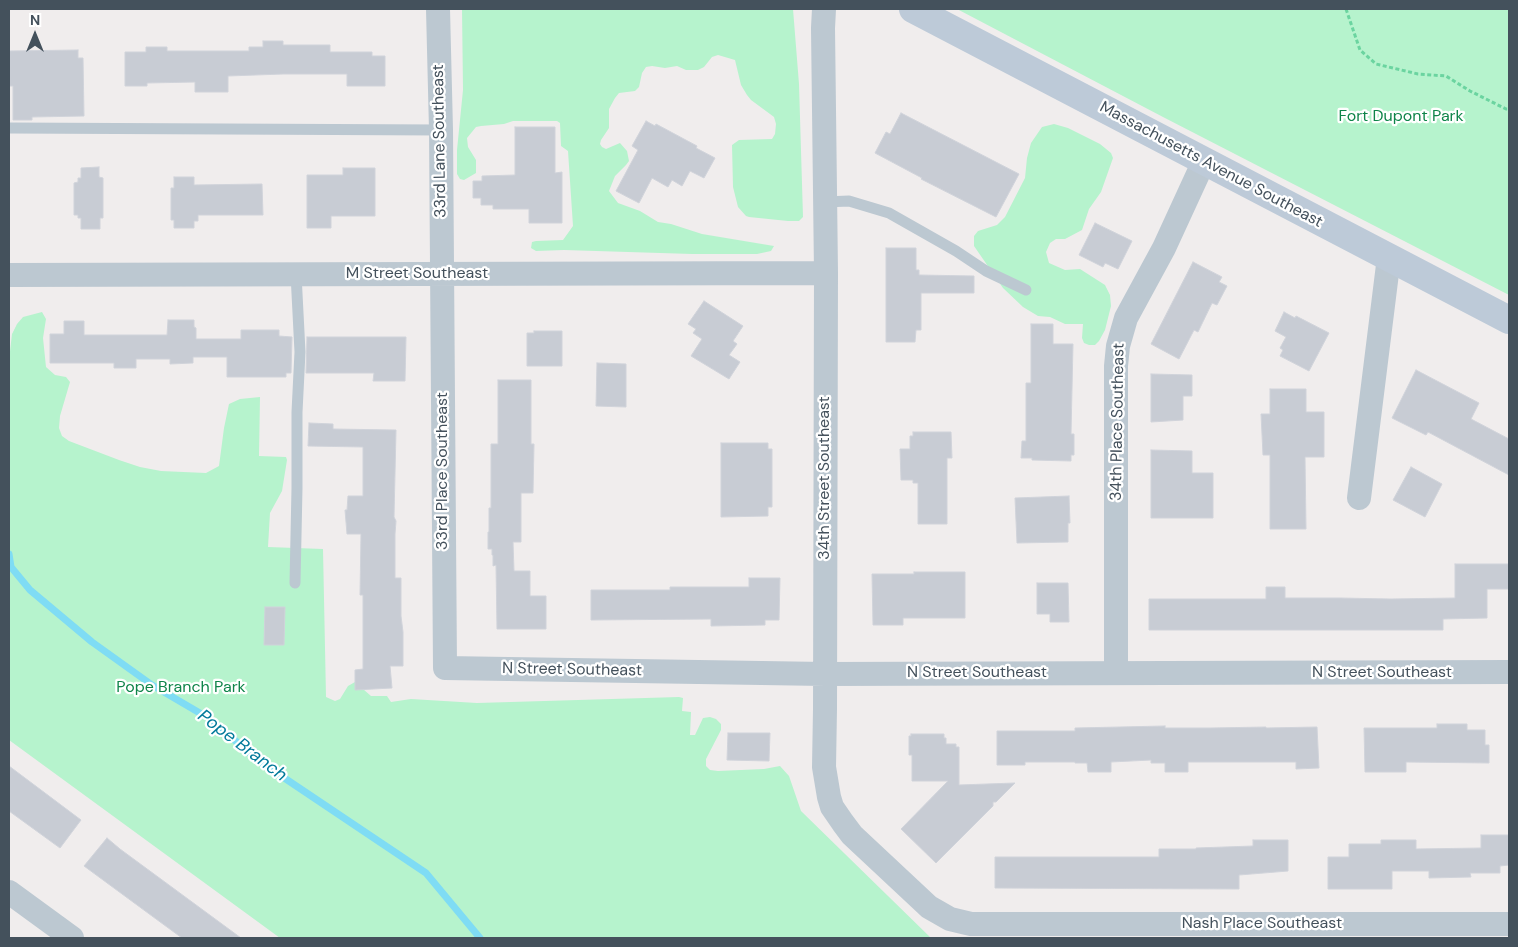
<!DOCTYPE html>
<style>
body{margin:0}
#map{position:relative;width:1518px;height:947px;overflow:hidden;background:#f0eded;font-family:"DM Sans",sans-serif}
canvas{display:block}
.frame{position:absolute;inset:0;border:10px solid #44515c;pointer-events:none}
.north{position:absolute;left:10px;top:10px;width:50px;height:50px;-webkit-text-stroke:4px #fff;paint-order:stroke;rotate:0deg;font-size:14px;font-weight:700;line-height:20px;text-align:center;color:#44515c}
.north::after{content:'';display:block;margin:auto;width:18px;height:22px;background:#44515c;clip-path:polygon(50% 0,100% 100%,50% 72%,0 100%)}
</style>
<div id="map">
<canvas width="1518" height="947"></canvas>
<div class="frame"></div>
<div class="north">N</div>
</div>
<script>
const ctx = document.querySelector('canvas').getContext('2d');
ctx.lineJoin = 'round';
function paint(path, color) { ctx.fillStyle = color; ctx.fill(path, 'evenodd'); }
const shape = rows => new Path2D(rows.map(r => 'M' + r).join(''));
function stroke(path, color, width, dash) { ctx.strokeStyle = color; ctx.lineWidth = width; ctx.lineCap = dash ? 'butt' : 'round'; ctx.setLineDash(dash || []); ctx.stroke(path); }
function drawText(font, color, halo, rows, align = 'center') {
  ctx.font = font + ' "DM Sans",sans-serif'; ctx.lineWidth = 4.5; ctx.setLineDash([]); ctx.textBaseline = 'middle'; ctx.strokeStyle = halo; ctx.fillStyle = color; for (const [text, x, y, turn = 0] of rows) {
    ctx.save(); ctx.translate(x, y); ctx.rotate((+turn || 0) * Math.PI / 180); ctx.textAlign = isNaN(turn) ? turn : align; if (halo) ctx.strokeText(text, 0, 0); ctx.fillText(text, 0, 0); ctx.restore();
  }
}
paint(shape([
 [462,9,793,9,799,84,803,217,799,221,788,221,749,217,746,216,738,207,733,187,732,145,739,140,772,139,775,134,776,124,774,117,770,114,751,100,747,95,741,85,735,60,718,55,712,57,704,67,698,70,686,70,677,66,665,68,652,66,646,67,642,73,639,87,635,91,619,93,615,98,609,109,609,128,601,140,600,144,602,147,606,149,620,143,627,151,629,161,626,165,615,176,609,191,618,203,640,211,658,222,671,224,702,234,774,246,771,251,757,254,692,254,564,250,536,251,531,248,532,242,536,241,563,240,573,226,568,151,561,146,560,123,557,121,513,121,504,124,481,126,476,127,467,138,468,147,476,160,476,173,464,180,460,179,457,174,457,150,463,90],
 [957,9,1509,9,1509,295,1163,117],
 [1054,124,1068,128,1100,144,1111,153,1113,158,1101,192,1089,209,1082,230,1065,239,1056,239,1050,243,1046,252,1049,263,1065,270,1080,269,1105,285,1110,295,1111,306,1105,330,1099,341,1095,345,1089,345,1084,343,1082,338,1083,324,1065,324,1050,317,1038,316,1023,307,1003,288,974,246,974,236,978,231,997,225,1005,217,1025,178,1027,158,1031,143,1042,127],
 [42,312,46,319,43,338,46,367,55,375,66,377,70,382,60,416,59,428,62,436,69,441,119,460,140,467,161,471,206,473,219,466,224,428,229,404,240,399,260,397,259,456,286,457,287,460,282,491,270,513,268,547,323,549,326,697,335,701,340,699,348,686,355,682,371,696,387,696,391,702,411,699,477,703,679,697,683,698,682,711,691,712,690,735,695,735,703,718,710,717,716,719,721,724,721,730,706,759,706,766,710,770,718,771,764,769,780,766,789,776,801,811,931,938,280,938,9,740,9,360,12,334,17,324,23,317]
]), '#b6f3cd');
stroke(shape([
 [9,554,11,567,30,590,92,642,152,685,210,719,259,761,426,873,480,938]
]), '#7fdcf4', 7);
const building = shape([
 [263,41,283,41,283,45,330,45,330,52,372,52,372,56,385,56,385,86,347,86,347,74,283,74,228,76,228,92,195,92,195,82,147,83,147,86,125,86,125,52,146,52,146,47,167,47,167,51,249,51,249,47,263,47,263,41],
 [78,50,78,58,83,58,84,116,32,117,32,120,13,120,13,86,9,86,9,51,78,50],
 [901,113,1019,174,996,217,921,179,922,178,875,153,886,132,890,134,901,113],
 [646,121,655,126,656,124,697,146,696,148,715,158,704,178,690,171,682,186,672,180,668,187,652,178,639,203,616,191,638,150,632,146,646,121],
 [515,127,555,127,555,173,562,172,562,223,529,223,529,209,493,209,493,205,481,205,481,198,473,198,473,181,482,181,482,176,515,175,515,127],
 [99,167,99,177,103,178,103,218,100,218,100,229,81,229,81,218,78,218,78,215,74,215,74,183,78,182,78,178,81,178,81,168,99,167],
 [343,168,375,168,375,216,331,216,331,228,307,228,307,175,343,175,343,168],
 [174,177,194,177,194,185,262,184,263,215,198,215,198,221,194,221,194,228,174,228,174,220,171,220,171,188,174,188,174,177],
 [1095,223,1132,241,1118,269,1105,263,1103,267,1079,255,1095,223],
 [886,248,916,248,916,270,919,270,919,275,974,276,974,293,921,293,921,330,916,330,915,342,886,342,886,248],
 [1193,262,1222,277,1219,282,1227,286,1217,305,1212,303,1198,332,1194,330,1179,359,1151,344,1193,262],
 [704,301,743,326,733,341,737,344,729,355,740,362,729,379,691,356,702,339,693,333,696,329,688,324,704,301],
 [1284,312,1295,318,1296,316,1329,333,1309,371,1280,356,1283,350,1280,348,1286,337,1275,331,1284,312],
 [168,320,194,320,194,327,196,328,196,339,241,339,241,330,279,330,279,336,292,337,291,373,286,373,286,377,227,377,227,357,193,357,193,363,170,364,170,359,136,359,136,368,114,368,114,363,50,363,50,334,64,334,64,321,84,321,84,335,167,335,168,320],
 [1031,324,1053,324,1053,344,1073,344,1071,434,1074,434,1074,455,1071,455,1071,461,1032,460,1032,458,1021,458,1022,441,1026,441,1026,383,1031,383,1031,324],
 [534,331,562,331,562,366,527,366,527,333,534,333,534,331],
 [307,337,406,337,405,381,373,381,374,373,306,373,307,337],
 [597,363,626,364,626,407,596,406,597,363],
 [1416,370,1479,403,1471,419,1509,439,1509,475,1428,432,1426,435,1392,418,1416,370],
 [1151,374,1192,375,1192,396,1183,396,1183,420,1151,422,1151,374],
 [498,380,531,380,531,444,534,444,533,493,521,493,521,542,513,542,514,571,530,571,530,596,546,596,546,629,497,629,496,565,493,566,493,555,492,555,492,549,488,549,488,532,489,532,489,508,491,508,491,444,498,444,498,380],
 [1270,389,1306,389,1306,412,1324,412,1324,457,1305,457,1306,529,1270,529,1270,455,1263,455,1261,414,1270,414,1270,389],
 [309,423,333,424,333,429,396,430,394,517,396,521,395,534,395,578,401,578,401,616,403,632,403,666,390,666,392,688,355,690,355,670,363,669,363,595,360,595,361,534,347,534,345,510,347,510,348,496,363,496,363,447,308,446,309,423],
 [913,432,951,432,952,458,947,458,947,524,918,524,918,483,913,483,913,480,901,480,900,449,910,449,910,436,913,436,913,432],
 [721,443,768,443,768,449,772,449,772,507,768,507,768,516,721,517,721,443],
 [1151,450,1192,451,1192,473,1213,473,1213,518,1151,518,1151,450],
 [1411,467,1442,484,1425,517,1393,500,1411,467],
 [1069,496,1070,523,1068,523,1068,542,1017,543,1015,498,1069,496],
 [1455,564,1509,564,1509,589,1487,589,1487,618,1443,619,1443,630,1149,630,1149,599,1266,599,1266,587,1285,587,1285,598,1340,598,1391,599,1455,598,1455,564],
 [914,572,965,572,965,618,903,618,903,625,873,625,872,574,914,574,914,572],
 [749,578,780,578,779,620,765,620,765,625,711,626,711,619,591,620,591,590,670,590,670,587,749,587,749,578],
 [1037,583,1068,583,1069,622,1050,622,1050,614,1037,614,1037,583],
 [265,607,285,607,284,645,264,645,265,607],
 [1437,724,1467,724,1467,730,1485,730,1485,745,1489,745,1489,763,1406,762,1406,772,1365,772,1364,728,1437,728,1437,724],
 [1165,726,1165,728,1211,728,1266,727,1266,728,1317,727,1319,768,1296,769,1296,762,1188,762,1188,772,1165,772,1165,763,1151,763,1151,760,1111,762,1111,772,1088,772,1087,763,1075,763,1075,762,1025,762,1025,765,997,765,997,731,1075,731,1075,728,1165,726],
 [728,733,770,733,769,761,727,760,728,733],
 [911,734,944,734,944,738,946,738,946,744,956,744,956,747,959,747,959,785,1015,783,996,802,993,802,993,806,936,863,901,829,948,781,912,781,912,755,909,755,909,736,911,736,911,734],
 [9,766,81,820,60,848,9,811,9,766],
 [1481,835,1509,835,1509,865,1500,866,1500,873,1470,873,1471,877,1429,878,1429,871,1392,871,1392,889,1328,889,1328,857,1349,857,1349,844,1381,844,1381,840,1416,840,1416,849,1481,848,1481,835],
 [107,838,120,849,241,938,182,938,152,916,84,866,107,838],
 [1253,840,1288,840,1288,871,1239,875,1239,889,995,888,995,857,1159,857,1159,849,1196,849,1196,848,1253,846,1253,840]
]);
paint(building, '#c8ccd4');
stroke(building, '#d0d3da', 1);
stroke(shape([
 [1346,9,1360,50,1376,64,1418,74,1446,76,1470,91,1506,109,1509,109]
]), '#6bd4a0', 3, [4, 2.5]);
stroke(shape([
 [9,128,441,130],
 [825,202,849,201,889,213,956,251,986,271,1026,290],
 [295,583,297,488,297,412,300,352,296,274]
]), '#bcc8d1', 11);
stroke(shape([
 [438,9,441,130,445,668,825,674,1509,672],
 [824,9,823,28,826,273,825,709,824,767,829,797,832,807,843,823,852,835,929,907,950,919,971,924,1509,924],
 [9,275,826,273],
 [1359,498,1389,257],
 [1116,673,1116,366,1118,346,1126,318,1164,248,1204,161],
 [9,892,72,938]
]), '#bcc8d1', 24);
stroke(shape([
 [913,9,1509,320]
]), '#bdcad8', 28);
drawText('16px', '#0e8449', '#fff', [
 ["Fort Dupont Park",1401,117],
 ["Pope Branch Park",181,688]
]);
drawText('16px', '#44515c', '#fff', [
 ["33rd Lane Southeast",440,141,-91],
 ["Massachusetts Avenue Southeast",1211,165,28],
 ["M Street Southeast",417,274],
 ["34th Place Southeast",1118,422,-89],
 ["33rd Place Southeast",443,471,-90],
 ["34th Street Southeast",825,478,-90],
 ["N Street Southeast",572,670,1],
 ["N Street Southeast",977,673],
 ["N Street Southeast",1382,673],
 ["Nash Place Southeast",1262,924]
]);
drawText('italic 18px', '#037a9b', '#fff', [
 ["Pope Branch",242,746,37]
]);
</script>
